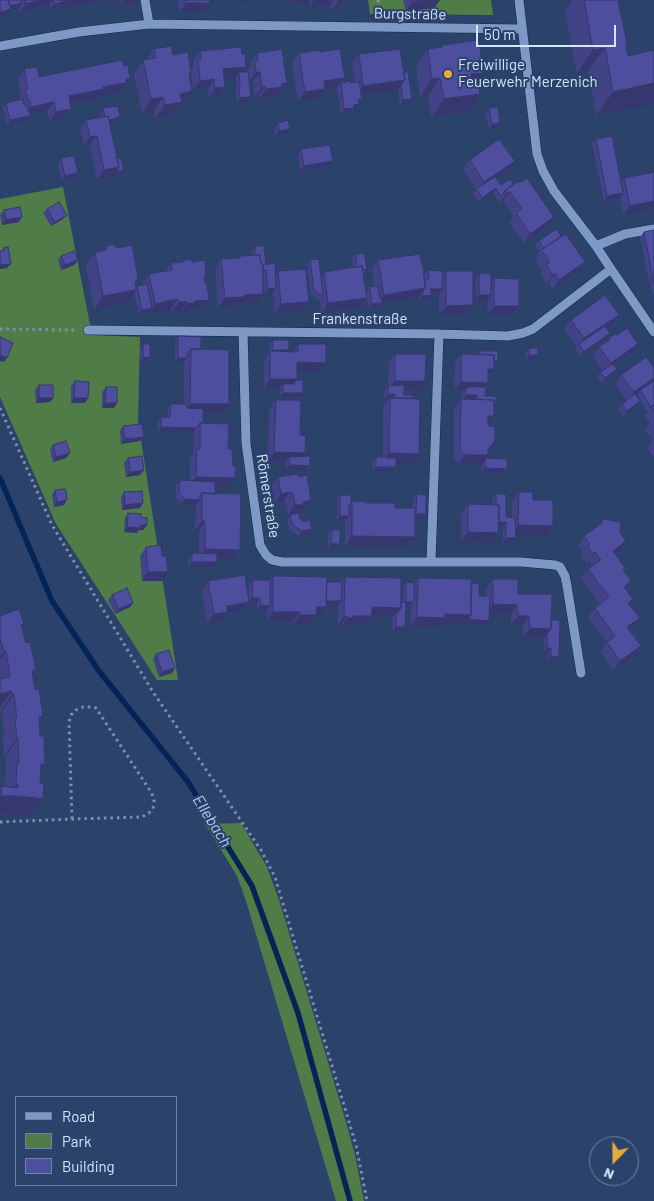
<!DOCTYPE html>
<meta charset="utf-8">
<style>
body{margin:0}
#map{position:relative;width:654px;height:1201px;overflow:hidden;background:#2b436a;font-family:Barlow,sans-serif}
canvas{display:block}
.legend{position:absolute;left:15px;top:1096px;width:162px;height:90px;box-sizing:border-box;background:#2b436a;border:1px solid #6f83a5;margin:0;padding:6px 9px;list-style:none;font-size:15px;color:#d5e4fd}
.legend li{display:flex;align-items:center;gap:10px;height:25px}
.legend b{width:25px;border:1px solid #6f83a5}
.north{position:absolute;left:589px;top:1136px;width:50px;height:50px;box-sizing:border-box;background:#2b436a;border:1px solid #6f83a5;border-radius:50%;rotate:202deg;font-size:14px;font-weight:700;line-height:20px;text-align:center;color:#d5e4fd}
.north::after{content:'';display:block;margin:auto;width:18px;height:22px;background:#e7ac37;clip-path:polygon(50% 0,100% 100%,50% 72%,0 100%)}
.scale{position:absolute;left:476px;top:25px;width:140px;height:22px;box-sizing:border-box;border:2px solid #d5e4fd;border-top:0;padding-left:6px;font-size:15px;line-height:18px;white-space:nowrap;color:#d5e4fd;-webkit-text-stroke:4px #2b436a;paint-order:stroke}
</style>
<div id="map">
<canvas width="654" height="1201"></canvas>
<ul class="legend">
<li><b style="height:6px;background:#7e99c6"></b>Road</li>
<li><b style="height:14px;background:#507c47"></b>Park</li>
<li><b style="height:14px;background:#4d4e9d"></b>Building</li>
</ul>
<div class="north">N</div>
<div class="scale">50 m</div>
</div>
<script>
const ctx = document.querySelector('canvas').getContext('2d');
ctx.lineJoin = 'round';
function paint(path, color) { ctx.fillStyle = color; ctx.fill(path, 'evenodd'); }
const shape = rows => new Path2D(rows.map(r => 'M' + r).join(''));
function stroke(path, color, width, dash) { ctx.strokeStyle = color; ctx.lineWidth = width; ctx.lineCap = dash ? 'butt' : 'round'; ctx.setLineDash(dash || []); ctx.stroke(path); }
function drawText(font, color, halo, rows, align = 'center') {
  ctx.font = font + ' Barlow,sans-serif'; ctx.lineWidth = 4; ctx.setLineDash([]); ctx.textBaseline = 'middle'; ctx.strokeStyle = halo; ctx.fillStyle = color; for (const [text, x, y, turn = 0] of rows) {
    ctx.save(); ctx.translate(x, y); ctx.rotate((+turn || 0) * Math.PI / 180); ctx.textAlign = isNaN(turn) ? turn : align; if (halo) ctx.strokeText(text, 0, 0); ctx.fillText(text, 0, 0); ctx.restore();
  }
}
paint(shape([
 [368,0,491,0,493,15,370,14],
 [63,187,92,335,140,337,138,420,178,680,157,680,56,524,0,397,0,199],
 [241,823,267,867,279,900,346,1122,355,1155,364,1201,336,1201,246,901,237,876,205,824]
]), '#507c47');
stroke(shape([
 [0,478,52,601,99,671,188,782,252,886,298,1013,350,1201]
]), '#042458', 5.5);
const minor = shape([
 [145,0,149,24],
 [519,0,537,154,543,171,554,191,596,246,611,269,654,332],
 [0,46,79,32,149,24,522,29],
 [596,246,625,234,654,229],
 [88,330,439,334,508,336,523,333,533,329,611,269],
 [243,332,246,443,260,545,266,555,272,560,282,562,431,562,439,334],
 [431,562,521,562,555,565,560,567,565,576,567,586,581,673]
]);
stroke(minor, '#12284d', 10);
stroke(shape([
 [378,0,380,14],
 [0,329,77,330],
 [0,408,52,525,153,692,261,850,275,877,356,1145,367,1201],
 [0,822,72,819,142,817,149,813,153,808,154,803,154,799,151,792,96,708,91,707,83,707,76,710,71,715,69,722,72,819]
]), '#7d90b0', 3, [2.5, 4]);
stroke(minor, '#7e99c6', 9);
paint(shape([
 [0,0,113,0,51,9,50,3,49,4,20,13,19,8,10,10,4,19],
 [121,0,138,0,135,3,121,5],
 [178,0,210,0,210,3,204,12,179,12],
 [290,0,359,0,344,1,338,9,333,9,330,6,311,5,308,3,290,3],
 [403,0,440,0,434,8,406,11],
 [572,0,618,0,627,44,626,46,628,56,654,50,596,115,588,71,577,74,565,11],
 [442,45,478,79,468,112,431,117,428,96,420,97,416,67,428,49,441,47],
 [154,49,173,55,190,75,192,91,183,105,179,106,172,115,155,119,154,111,142,113,134,74,143,60,147,60],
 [200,51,242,54,246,67,243,72,251,97,247,102,237,103,236,90,237,89,236,77,224,78,225,87,218,97,209,97,208,88,193,90,191,69,194,65,193,60],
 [320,52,345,78,342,83,355,83,352,63,359,54,404,72,412,99,409,104,400,105,398,90,361,95,362,99,355,109,353,109,351,112,341,114,337,88,325,89,319,98,298,101,292,62,299,53],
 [257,53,280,92,277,93,275,96,259,99,258,96,255,97,253,81,250,81,248,71,251,66,251,62],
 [124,66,130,78,120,92,99,96,97,99,70,104,71,109,65,118,50,121,47,111,30,115,30,116,27,121,7,125,3,108,6,103,19,100,19,98,21,96,18,78,24,69,39,77],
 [103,108,120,117,117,122,110,123,117,158,124,170,120,175,97,180,90,145,84,146,80,130,86,120,101,117,100,113],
 [489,108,500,123,496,128,489,129,486,113],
 [278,123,287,133,275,136,275,128],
 [596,139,621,183,624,178,654,172,623,215,620,198,604,201,592,144],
 [301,149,330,166,300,171,298,154],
 [61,158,78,173,74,178,61,180,58,163],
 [470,160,515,161,508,171,497,179,501,185,513,184,548,226,524,243,509,223,514,216,503,201,500,203,498,200,498,201,493,193,479,202,473,194,476,189,463,169],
 [47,209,63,219,51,226,43,213],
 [4,210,19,222,2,225,0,215],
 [654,230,654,294,652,294,640,237,644,232],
 [561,236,585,262,579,271,553,289,549,283,546,284,540,274,542,270,535,259,540,252,535,245,539,241],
 [107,246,135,283,136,288,137,286,143,285,143,284,149,274,166,271,171,263,182,262,184,260,192,262,205,279,209,300,202,309,190,310,189,313,181,313,181,311,172,312,171,309,149,314,149,313,139,315,134,292,127,303,94,310,86,266,95,252,104,251],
 [255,246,266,265,276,275,278,271,303,311,275,313,273,293,265,294,263,275,263,294,257,303,239,304,237,306,218,308,215,269,221,259,239,258,240,256,252,255,252,251],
 [356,254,367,269,363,274,367,298,360,307,322,313,320,301,311,295,307,265,310,260,321,276,324,272,353,268,352,258],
 [61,256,78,260,74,265,61,270,58,260],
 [378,260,425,280,425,279,424,275,428,270,442,275,446,271,473,305,467,315,439,315,439,294,432,294,432,295,428,300,419,301,419,297,382,303,379,307,369,309,366,292,370,287,374,286,372,269],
 [479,273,491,283,494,278,519,306,512,315,487,315,488,300,476,300,476,278],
 [619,315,612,324,606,328,610,333,606,338,581,357,575,349,577,347,564,329,571,320],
 [617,335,638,344,632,353,614,365,614,374,602,383,597,377,600,372,603,371,593,356,599,347,607,342,609,338],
 [178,336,201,349,222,413,203,413,203,423,228,449,233,466,235,478,229,487,215,487,215,494,240,550,233,559,217,559,214,567,188,567,189,558,192,553,199,553,199,531,195,530,196,505,181,504,176,498,176,485,180,480,190,480,190,459,193,455,194,433,158,432,158,422,161,417,167,417,168,409,171,404,184,404,184,363,175,362,175,341],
 [273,340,287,352,293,352,298,344,320,372,297,372,296,380,303,393,299,398,280,397,280,388,264,388,264,361,269,353,269,344],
 [143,344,150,357,147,362,140,363,140,349],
 [529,348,538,355,535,360,526,360,526,352],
 [479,351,494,366,488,377,485,387,485,396,494,408,494,416,488,424,488,451,486,458,507,469,503,474,481,473,482,465,459,464,454,459,454,408,461,399,463,399,462,392,454,391,455,363,461,354,476,354],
 [395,354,425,381,419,390,404,390,404,395,412,398,419,454,413,463,396,463,396,467,393,472,373,471,373,461,376,457,383,457,383,407,389,399,384,399,385,390,388,386,389,363],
 [654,367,654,458,647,448,653,440,645,430,650,423,644,416,648,412,637,395,636,395,637,406,624,416,618,409,622,404,627,400,615,384,621,375],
 [75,381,85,403,71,403,71,386],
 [39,385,53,398,50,402,36,403,35,390],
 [106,387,114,408,102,408,102,392],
 [276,400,300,435,303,457,310,466,306,470,286,470,286,462,268,461,269,409],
 [123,426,144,437,140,441,121,444,120,431],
 [53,445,70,453,66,458,53,462,50,450],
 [128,458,144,470,140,475,126,477,124,463],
 [278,477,299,477,311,500,304,510,299,510,297,513,300,519,312,529,308,534,299,536,289,529,287,519,290,515,288,515,286,504,283,502,275,503,272,486],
 [55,490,64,505,54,507,52,495],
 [124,492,143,503,140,508,122,510,121,497],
 [519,492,533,500,553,526,547,535,516,534,513,543,503,543,503,527,499,527,492,543,461,542,461,514,468,504,492,505,493,498,496,494,506,517,512,518,512,501],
 [417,494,426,514,423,519,415,519,408,547,345,546,345,521,337,521,337,500,340,495,351,503,352,501,395,508,413,508,413,499],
 [128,513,141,517,147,525,143,530,139,530,137,533,124,532,125,518],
 [603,519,620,533,626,541,620,550,615,554,623,571,631,581,626,589,633,599,629,604,640,618,633,627,629,630,641,646,634,656,614,670,600,652,607,642,588,617,595,608,600,604,581,578,588,569,592,566,589,561,587,563,581,555,583,553,578,546,584,536,599,525],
 [332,530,340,544,336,548,328,548,328,534],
 [146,547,162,581,142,581,140,556],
 [273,576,327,582,342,582,345,577,401,602,403,602,403,587,406,582,414,583,418,578,471,583,479,596,486,596,486,589,493,579,518,594,551,620,555,661,548,661,548,653,544,652,544,638,523,638,523,625,511,625,511,614,489,613,486,625,441,624,439,627,411,626,411,606,406,606,402,631,393,632,392,618,372,617,366,625,348,625,347,627,341,627,341,625,338,626,338,606,326,606,326,607,320,617,315,617,310,624,293,624,293,621,267,621,267,610,257,610,257,603,249,603,249,585,253,580,270,580],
 [208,581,249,602,242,612,225,614,221,621,207,623,202,590],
 [112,595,133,603,130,607,115,614,108,600],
 [0,616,22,628,33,675,39,722,40,770,31,816,0,814,0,789,2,786,4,786,5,779,6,777,6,756,4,756,3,736,4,734,2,711,0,712],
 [156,654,172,673,159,677,153,659]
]), '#424387');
paint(shape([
 [39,0,53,0,49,4,20,13,26,4],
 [65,0,113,0,59,8],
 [125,0,138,0,135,3,121,5],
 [240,0,250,0,248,2,239,2],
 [292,0,310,0,308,3,290,3],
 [314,0,334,0,330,6,311,5],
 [339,0,359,0,344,1,338,9,333,9],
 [428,0,440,0,434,8,406,11,413,2],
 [63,2,59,7,51,9,54,4],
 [22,3,19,8,10,10,4,19,0,20,0,12,6,7],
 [186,3,210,3,204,12,179,12],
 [605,48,588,71,577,74,593,50],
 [246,67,240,76,239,72,236,77,217,79,223,69],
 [256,72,260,72,253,81,250,81],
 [483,73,471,90,471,74],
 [130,78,120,92,99,96,97,99,62,105,69,96,103,87],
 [345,78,337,88,325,89,319,98,298,101,305,92,324,81],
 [440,78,428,96,420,97,432,79],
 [214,79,208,88,193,90,200,81],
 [405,80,398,90,357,96,363,86],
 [287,83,280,92,277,93,275,96,259,99,266,89,282,84],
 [654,83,654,104,596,115,613,92],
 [225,87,218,97,209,97,215,88],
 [262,87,265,87,258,96,255,97],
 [192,91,183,105,179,106,172,115,155,119,165,105,180,94],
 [480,94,468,112,431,117,444,99],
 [163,97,154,111,142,113,151,99],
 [251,97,247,102,237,103,240,98],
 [362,99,355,109,353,109,351,112,341,114,344,109,358,100],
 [412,99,409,104,400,105,403,100],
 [54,102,47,111,25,116,31,107],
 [71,109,65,118,50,121,56,112],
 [30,116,27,121,7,125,10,120],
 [120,117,117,122,102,125,105,120],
 [500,123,496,128,489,129,492,124],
 [290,129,287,133,275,136,279,131],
 [97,136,90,145,84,146,90,137],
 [333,161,330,166,300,171,304,166],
 [515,161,508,171,478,191,484,182],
 [119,167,124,170,120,175,97,180,104,170],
 [78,173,74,178,61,180,65,176],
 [496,188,493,193,479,202,482,198],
 [510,192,503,201,500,203,507,193],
 [623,193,620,198,604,201,607,196],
 [654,201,654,209,623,215,630,206],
 [67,215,63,219,51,226,55,222],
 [22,217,19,222,2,225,6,220],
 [554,217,548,226,524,243,530,234],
 [78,260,74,265,61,270,65,265],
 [585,262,579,271,553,289,559,280],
 [11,264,7,268,0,269,0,265],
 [555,273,549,283,546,284,553,275],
 [276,288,273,293,265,294,268,289],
 [425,288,419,297,382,303,379,307,369,309,372,304,377,303,384,295],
 [430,289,442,289,439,294,427,294],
 [136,290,127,303,94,310,103,296],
 [263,294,257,303,239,304,237,306,218,308,225,298,244,295],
 [432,295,428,300,419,301,422,296],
 [479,295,491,295,487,300,476,300],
 [367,298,360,307,322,313,328,303],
 [177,299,171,309,149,314,155,304],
 [209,300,202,309,190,310,189,313,181,313,187,304,195,301],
 [179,302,187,302,181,311,172,312],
 [309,302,303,311,275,313,281,304],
 [473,305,467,315,439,315,446,306],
 [494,306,519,306,512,315,487,315],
 [152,308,149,313,139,315,142,310],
 [619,315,612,324,580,346,579,345,584,338],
 [610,333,606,338,581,357,584,352],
 [638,344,632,353,604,372,611,363],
 [272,350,289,350,285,355,270,353],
 [0,355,7,358,4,362,0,361],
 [529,355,538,355,535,360,526,360],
 [150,357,147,362,140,363,143,358],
 [178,358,187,358,184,363,175,362],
 [297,362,326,363,320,372,291,372],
 [488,369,494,369,488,378],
 [617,369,614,374,602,383,605,378],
 [654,378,654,382,640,390,637,395,628,402,634,392],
 [270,379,297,379,290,388,283,384,280,388,264,388],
 [395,381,425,381,419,390,388,390],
 [461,382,488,383,482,392,466,387,462,392,454,391],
 [283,393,303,393,299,398,280,397],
 [388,394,395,394,392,399,390,398,389,399,384,399],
 [466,395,477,395,474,400,463,400],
 [39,398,53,398,50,402,36,403],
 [74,398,88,398,85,403,71,403],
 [640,401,637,406,624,416,627,411],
 [105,403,117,403,114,408,102,408],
 [190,404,229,404,222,413,183,413],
 [488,416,494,416,487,425],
 [161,427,196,428,194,433,158,432],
 [144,437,140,441,121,444,125,439],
 [495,441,489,451,484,455,488,455,482,465,459,464,465,455,488,449],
 [274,452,305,453,299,462,289,457,286,462,268,461],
 [70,453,66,458,53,462,56,457],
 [389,453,419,454,413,463,382,463],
 [290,465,310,466,306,470,286,470],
 [376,467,396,467,393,472,373,471],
 [485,468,507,469,503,474,481,473],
 [144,470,140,475,126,477,130,472],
 [196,477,235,478,229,487,189,486],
 [290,492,283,502,275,503,281,494],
 [185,499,199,500,196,505,181,504],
 [67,500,64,505,54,507,57,502],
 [311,500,304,510,299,510,297,514,288,515,295,505,303,502],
 [143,503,140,508,122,510,125,505],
 [416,514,426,514,423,519,413,519],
 [340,516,349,516,345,521,337,521],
 [202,521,205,521,199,531,195,530],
 [495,522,506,522,503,527,492,527],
 [141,525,147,525,143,530,139,530,137,533,124,532,127,527],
 [518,525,553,526,547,535,512,534],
 [312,529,308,534,299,536,302,531],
 [468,532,498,533,492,543,461,542],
 [352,536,415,537,408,547,345,546],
 [506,538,516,538,513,543,503,543],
 [626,541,620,550,606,561,613,551],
 [331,544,340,544,336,548,328,548],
 [205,549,240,550,233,559,199,558],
 [192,562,217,562,214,567,188,567],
 [148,572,168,572,162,581,142,581],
 [631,581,624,591,624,587],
 [252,598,260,598,257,603,249,603],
 [323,601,341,601,338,606,320,606],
 [249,602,242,612,225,614,221,621,207,623,214,614,227,606],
 [406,602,414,602,410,606,403,606],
 [133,603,130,607,115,614,119,609],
 [493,604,517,605,511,614,486,613],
 [261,605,270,606,267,610,257,610],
 [317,607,326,607,320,617,315,617,310,624,293,624,300,615],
 [372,607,401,608,396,615,396,613,392,618,372,617,366,625,348,625,347,627,341,627,347,618,353,616],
 [273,612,300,612,293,621,267,621],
 [445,614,471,615,489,621,486,625,441,624,439,627,411,626,417,617],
 [344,616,347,616,341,625,338,626],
 [518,616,529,616,523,625,511,625],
 [640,618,633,627,620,637,627,627],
 [396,627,405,627,402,631,393,632],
 [530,628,551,629,544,638,523,638],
 [641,646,634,656,614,670,620,661],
 [547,648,551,648,548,653,544,652],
 [4,652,6,652,0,660,0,657],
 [559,656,555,661,548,661,551,657],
 [175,668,172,673,159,677,162,672],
 [12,691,0,708,0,694],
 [12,694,14,694,2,711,0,712],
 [17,739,18,739,6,756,4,756],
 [41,764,45,764,33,782],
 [16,784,18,785,10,796,43,799,31,816,0,814,0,798,1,796,8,796]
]), '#36376e');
const building = shape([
 [0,0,8,0,11,9,0,12,0,0],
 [8,0,21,0,22,3,10,6,8,0],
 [25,0,39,0,26,4,25,0],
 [54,0,62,0,63,2,54,4,54,0],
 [185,0,210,0,210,3,186,3,185,0],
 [412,0,428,0,413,2,412,0],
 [584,0,618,0,627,44,626,45,628,56,654,50,654,83,613,92,605,48,593,50,584,0],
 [479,40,483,73,471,74,472,79,478,79,480,94,444,99,440,78,432,79,428,49,442,47,442,45,479,40],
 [171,46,173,55,188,52,191,72,189,73,192,91,180,94,182,102,165,105,163,97,151,99,143,60,156,58,154,49,171,46],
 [241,47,242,54,245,54,246,67,223,69,225,87,215,88,214,79,200,81,198,59,201,59,200,51,241,47],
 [282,49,287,83,282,84,282,87,266,89,265,87,262,87,260,72,256,72,255,61,258,60,257,53,282,49],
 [340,49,345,78,324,81,325,89,305,92,299,53,320,50,320,52,340,49],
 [400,49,405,80,363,86,359,54,400,49],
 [122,60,124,66,128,65,130,78,126,79,126,83,103,87,104,89,69,96,71,109,56,112,54,102,31,107,30,100,28,101,25,89,28,89,24,69,37,67,39,77,122,60],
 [239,72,248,72,251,97,240,98,239,85,240,85,239,72],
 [404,72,408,72,412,99,403,100,401,85,405,80,404,72],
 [350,81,350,83,359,82,362,99,358,100,359,104,354,105,354,108,344,109,341,83,350,81],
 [23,99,24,105,27,105,28,111,29,111,30,116,10,120,6,103,23,99],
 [118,106,120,117,109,120,108,116,105,117,103,108,118,106],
 [498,107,500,123,492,124,489,108,498,107],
 [108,116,119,167,104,170,97,136,90,137,86,120,108,116],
 [288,120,290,129,279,131,278,123,288,120],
 [612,136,623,193,607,196,596,139,612,136],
 [499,139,515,161,484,182,470,160,499,139],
 [330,145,333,161,304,166,301,149,330,145],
 [74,156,78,173,65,176,61,158,74,156],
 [117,158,121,158,124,170,116,172,119,167,117,158],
 [654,172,654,201,630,206,624,178,654,172],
 [495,177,501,185,510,179,513,184,505,191,501,196,496,188,482,198,476,189,495,177],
 [527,178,554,217,530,234,516,213,522,209,510,192,507,193,505,191,518,181,519,183,527,178],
 [59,202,67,215,55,222,47,209,59,202],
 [20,207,22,217,6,220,4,210,20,207],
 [556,229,561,236,544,248,539,241,556,229],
 [654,230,654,284,644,232,654,230],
 [566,234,585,262,559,280,555,273,553,275,546,264,550,262,541,250,566,234],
 [114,244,117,248,132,245,138,278,135,283,136,290,103,296,95,252,106,250,107,246,114,244],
 [255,246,264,246,266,265,275,263,276,288,268,289,266,270,263,270,263,264,261,264,260,255,255,255,255,246],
 [8,247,11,264,0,265,0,251,4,251,3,248,8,247],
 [74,251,78,260,65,265,61,256,74,251],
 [364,253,367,269,363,270,362,266,357,267,356,254,364,253],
 [420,254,422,265,423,265,425,288,384,295,378,260,420,254],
 [260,255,261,264,263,264,263,294,244,295,244,297,225,298,221,259,240,258,240,256,260,255],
 [192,259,192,262,205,260,206,278,204,277,205,283,207,283,209,300,195,301,195,303,187,304,187,302,179,302,177,299,155,304,149,274,172,270,171,263,183,262,184,260,192,259],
 [319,259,323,297,314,290,310,260,319,259],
 [362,266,367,298,328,303,324,272,362,266],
 [306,269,309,302,281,304,278,271,306,269],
 [428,270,443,271,442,289,430,289,432,295,422,296,422,293,425,288,425,280,429,279,428,270],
 [446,271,473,271,473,305,446,306,446,271],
 [479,273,491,274,491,295,479,295,479,273],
 [494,278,519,279,519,306,494,306,494,278],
 [147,284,152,308,142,310,137,286,147,284],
 [378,286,380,299,382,299,382,303,372,304,370,287,378,286],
 [605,295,619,315,584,338,571,320,605,295],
 [605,326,610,333,584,352,579,344,605,326],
 [627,328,638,344,611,363,599,347,610,340,609,338,615,334,617,335,627,328],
 [178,336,201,337,201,349,191,349,187,353,187,358,178,358,178,336],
 [0,337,13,343,7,358,0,355,0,337],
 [273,340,289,340,289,350,272,350,273,340],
 [143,344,150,344,150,357,143,358,143,344],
 [298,344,326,344,326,363,297,362,297,379,270,379,270,351,298,352,298,344],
 [529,348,538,348,538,355,529,355,529,348],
 [191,349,229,350,229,404,190,404,191,349],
 [479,351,498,351,498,361,494,361,494,355,479,354,479,351],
 [395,354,426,354,425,381,395,381,395,354],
 [461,354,494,355,494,369,488,369,488,383,461,382,461,354],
 [646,357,654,367,654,378,634,392,621,375,646,357],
 [613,364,617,369,605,378,600,372,613,364],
 [296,380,303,380,303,393,283,393,283,384,294,384,296,380],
 [75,381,89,382,88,398,74,398,75,381],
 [654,381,654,405,651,407,640,390,654,381],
 [39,385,53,385,53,398,39,398,39,385],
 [404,385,404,395,412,395,412,398,395,398,395,394,388,394,388,386,404,385],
 [106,387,117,387,117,403,105,403,106,387],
 [466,387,486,387,485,396,496,396,496,405,494,405,494,400,477,399,477,395,466,395,466,387],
 [635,394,640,401,627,411,622,404,635,394],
 [390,398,420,399,419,454,389,453,390,398],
 [461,399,494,400,494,416,488,416,488,426,494,426,494,427,495,428,495,441,488,449,488,455,465,455,460,450,461,399],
 [276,400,301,400,300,435,306,436,305,453,274,452,276,400],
 [171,404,187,404,187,408,203,409,203,423,200,423,196,428,161,427,161,417,170,417,171,404],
 [654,405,654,411,651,407,654,405],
 [200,423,229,424,228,449,232,449,233,466,236,467,235,478,196,477,197,449,200,449,200,423],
 [142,424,144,437,125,439,123,426,142,424],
 [66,441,70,453,56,457,53,445,66,441],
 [142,456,144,470,130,472,128,458,142,456],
 [310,456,310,466,290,465,289,457,310,456],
 [376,457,386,457,386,458,396,458,396,467,376,467,376,457],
 [486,458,507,459,507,469,485,468,485,460,486,458],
 [298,474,299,477,307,475,311,500,303,502,303,505,295,505,293,494,290,492,281,494,278,477,298,474],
 [180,480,215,482,215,494,202,493,199,498,199,500,185,499,179,493,180,480],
 [64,489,66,490,67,500,57,502,55,490,64,489],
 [142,491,143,503,125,505,124,492,142,491],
 [519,492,533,492,533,500,553,500,553,526,518,525,519,492],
 [202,493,241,494,240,550,205,549,205,521,202,521,202,493],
 [417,494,426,495,426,514,416,514,417,494],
 [496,494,506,494,506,517,515,518,516,538,506,538,506,522,499,522,499,505,496,505,496,494],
 [340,495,351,495,351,503,349,505,349,516,340,516,340,495],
 [352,501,366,502,366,503,395,503,395,508,415,508,415,537,352,536,352,501],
 [468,504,499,505,498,533,468,532,468,504],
 [128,513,141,514,141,517,147,518,147,525,141,525,140,528,127,527,128,513],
 [299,513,300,519,304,522,310,520,312,529,302,531,292,524,290,515,299,513],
 [603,519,621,522,620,533,626,541,613,551,625,568,623,570,631,581,624,587,633,599,628,603,640,618,627,627,641,646,620,661,607,642,615,636,595,608,609,597,588,569,601,560,595,552,593,554,588,546,590,544,584,536,602,523,603,519],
 [332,530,340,530,340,544,331,544,332,530],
 [161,545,162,556,166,556,168,572,148,572,146,547,161,545],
 [192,553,217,554,217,562,192,562,192,553],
 [245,575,249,602,227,606,227,612,214,614,208,581,245,575],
 [273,576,327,577,326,607,317,607,316,615,300,615,300,612,273,612,273,576],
 [345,577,401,578,401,608,372,607,372,616,353,616,353,618,347,618,347,616,344,616,345,577],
 [418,578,472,579,471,615,445,614,445,618,417,617,418,578],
 [493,579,518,579,518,594,552,594,551,629,530,628,529,616,518,616,517,605,493,604,493,579],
 [253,580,270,580,270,606,261,605,260,598,252,598,253,580],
 [327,582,342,582,341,601,326,601,327,582],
 [406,582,414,583,414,602,406,602,406,582],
 [471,583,479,584,479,596,490,596,489,621,468,619,471,615,471,583],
 [127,588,133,603,119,609,112,595,127,588],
 [401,602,406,602,405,627,396,627,396,615,401,608,401,602],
 [19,609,24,624,21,625,26,643,30,642,36,670,32,671,35,690,39,689,43,716,39,717,40,736,44,736,45,764,41,764,40,783,44,784,43,799,19,796,1,796,2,786,18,788,18,785,16,784,17,762,19,762,18,739,17,739,15,718,17,718,14,694,12,694,12,691,0,694,0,679,9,677,9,675,10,674,6,652,4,652,0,639,0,616,19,609],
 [551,620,560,620,559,656,551,657,551,648,547,648,547,634,551,629,551,620],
 [169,650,175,668,162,672,156,654,169,650]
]);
paint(building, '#4d4e9d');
stroke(building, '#36376e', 1);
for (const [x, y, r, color] of [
 [448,74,5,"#e7ac37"]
]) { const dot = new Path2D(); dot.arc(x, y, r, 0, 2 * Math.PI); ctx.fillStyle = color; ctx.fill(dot); stroke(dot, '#2b436a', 2); }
drawText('15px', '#d5e4fd', '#2b436a', [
 ["Burgstraße",410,14,1],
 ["Frankenstraße",360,319],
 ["Römerstraße",268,496,81]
]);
drawText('15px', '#d5e4fd', '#2b436a', [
 ["Freiwillige",458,65],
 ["Feuerwehr Merzenich",458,82]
], 'left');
drawText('italic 16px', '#b3cbf3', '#2b436a', [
 ["Ellebach",212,821,58]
]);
</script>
